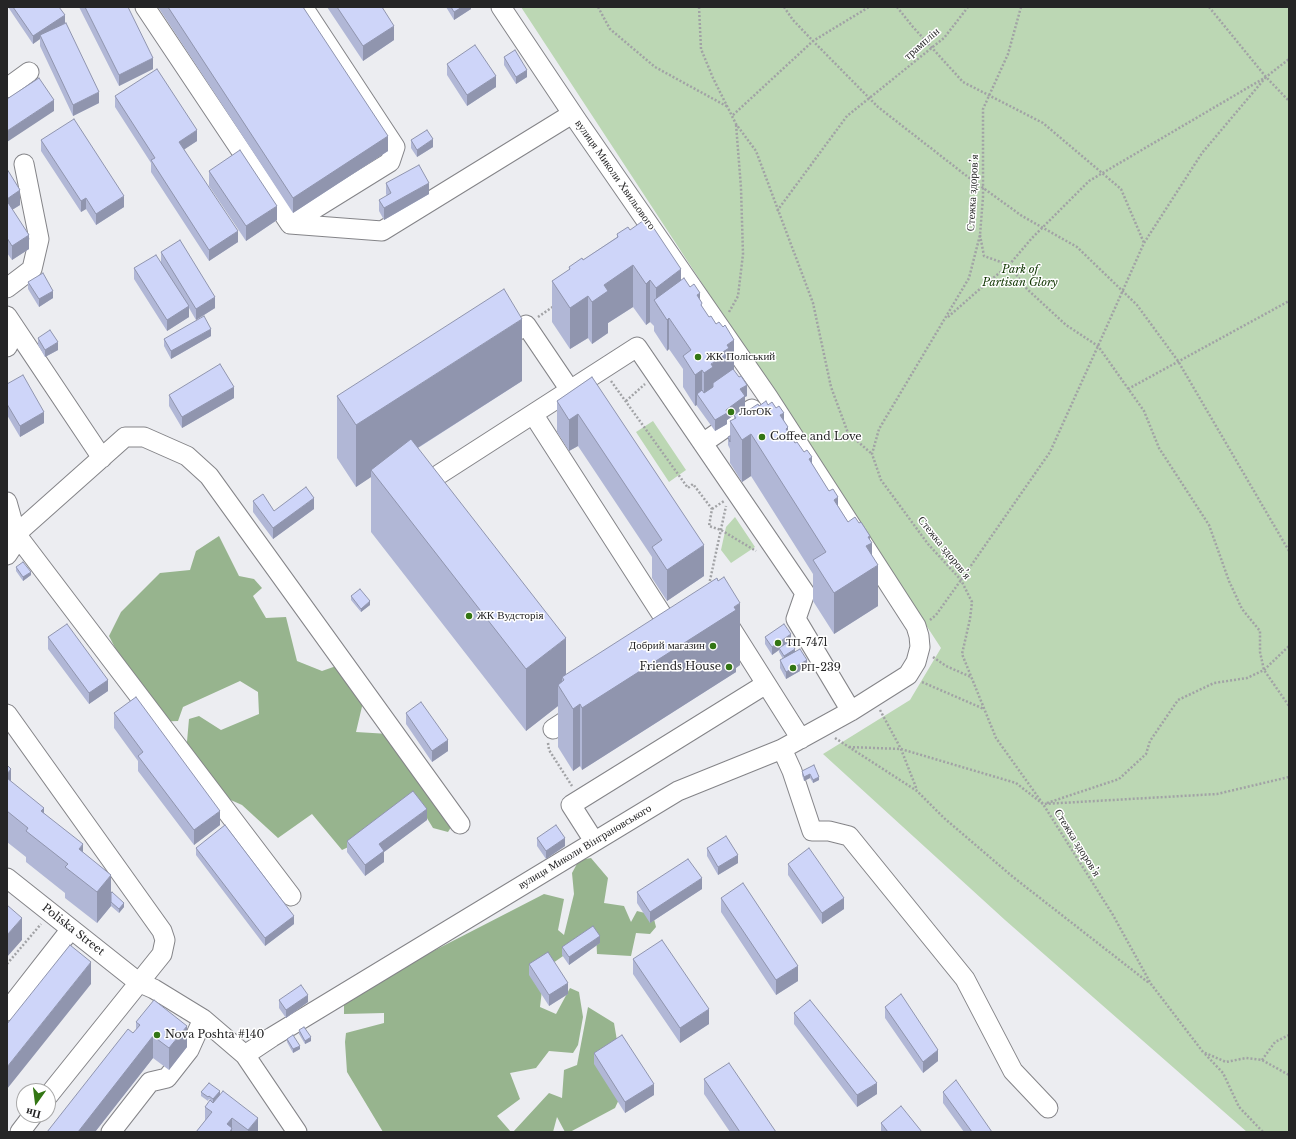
<!DOCTYPE html>
<meta charset="utf-8">
<style>
body{margin:0}
#map{position:relative;width:1296px;height:1139px;overflow:hidden;background:#ecedf1;font-family:"Libre Baskerville",serif}
canvas{display:block}
.frame{position:absolute;inset:0;border:8px solid #252526;pointer-events:none}
.north{position:absolute;left:16px;top:1083px;width:40px;height:40px;box-sizing:border-box;background:#fff;border:1px solid #a8a8a8;border-radius:50%;rotate:194deg;font-size:11px;font-weight:700;line-height:16px;text-align:center;color:#252526}
.north::after{content:'';display:block;margin:auto;width:14px;height:18px;background:#337614;clip-path:polygon(50% 0,100% 100%,50% 72%,0 100%)}
</style>
<div id="map">
<canvas width="1296" height="1139"></canvas>
<div class="frame"></div>
<div class="north">Пн</div>
</div>
<script>
const ctx = document.querySelector('canvas').getContext('2d');
ctx.lineJoin = 'round';
function paint(path, color) { ctx.fillStyle = color; ctx.fill(path, 'evenodd'); }
const shape = rows => new Path2D(rows.map(r => 'M' + r).join(''));
function stroke(path, color, width, dash) { ctx.strokeStyle = color; ctx.lineWidth = width; ctx.lineCap = dash ? 'butt' : 'round'; ctx.setLineDash(dash || []); ctx.stroke(path); }
function drawText(font, color, halo, rows, align = 'center') {
  ctx.font = font + ' "Libre Baskerville",serif'; ctx.lineWidth = 3; ctx.setLineDash([]); ctx.textBaseline = 'middle'; ctx.strokeStyle = halo; ctx.fillStyle = color; for (const [text, x, y, turn = 0] of rows) {
    ctx.save(); ctx.translate(x, y); ctx.rotate((+turn || 0) * Math.PI / 180); ctx.textAlign = isNaN(turn) ? turn : align; if (halo) ctx.strokeText(text, 0, 0); ctx.fillText(text, 0, 0); ctx.restore();
  }
}
paint(shape([
 [521,7,1289,7,1289,1132,1247,1132,1005,920,823,754,910,700,941,648],
 [653,421,686,470,669,482,636,432],
 [735,517,755,547,731,563,721,550,726,527]
]), '#bcd7b4');
paint(shape([
 [219,536,239,576,254,579,262,588,253,596,266,618,286,617,297,661,322,671,339,665,364,698,356,732,389,734,455,821,448,832,433,828,419,805,410,818,342,850,312,814,278,838,242,805,206,789,186,753,189,719,199,716,221,730,259,714,258,692,240,681,183,707,178,721,153,722,109,636,121,612,160,573,190,570,196,551],
 [591,858,608,878,604,903,624,906,631,922,637,911,653,915,656,927,650,934,636,933,631,956,597,954,596,933,533,977,542,990,540,1007,556,1014,570,988,579,992,583,1017,578,1045,573,1053,549,1051,536,1068,510,1073,520,1099,497,1116,511,1132,383,1132,347,1072,345,1042,346,1033,384,1023,384,1013,344,1014,344,997,544,894,564,899,558,930,564,935,574,894,572,873,579,860],
 [588,1007,614,1023,621,1064,621,1095,615,1108,570,1132,565,1132,557,1117,553,1132,513,1132,549,1093,562,1098,564,1070,577,1065]
]), '#97b48e');
const minor = shape([
 [145,7,290,224],
 [7,88,29,72],
 [290,224,382,231,572,114],
 [290,224,390,162,395,147,303,7],
 [7,288,32,269,39,239,24,164],
 [7,316,102,458],
 [501,341,526,325,570,390],
 [7,347,16,330],
 [533,414,668,624,679,617],
 [703,443,752,409],
 [418,488,637,347,805,593,796,619,851,711],
 [7,502,16,534,291,896],
 [7,555,11,549,16,534,125,437,144,437,187,456,209,476,460,824],
 [727,622,801,739],
 [7,714,162,931,165,940,162,954,48,1096],
 [553,729,579,712],
 [782,749,792,771,812,831,829,831,849,836,965,979,1013,1071,1048,1108],
 [594,841,571,805,766,684],
 [7,878,138,982,154,989,203,1019,245,1055,297,1132],
 [7,1011,71,929],
 [245,1055,272,1037,678,791,782,749,851,711,908,675,916,662,920,647,919,636,916,626,768,397,578,122,501,7],
 [20,1132,33,1115],
 [111,1132,150,1082,167,1078,189,1050,203,1019]
]);
stroke(minor, '#848488', 21);
stroke(shape([
 [598,7,610,29,655,67,728,107],
 [699,7,701,49,713,78,736,124,756,151,813,303,831,387,848,433,872,454],
 [784,7,793,20,813,41,878,107,968,177,1022,216,1077,247,1137,305,1178,361,1289,551],
 [897,7,913,27,963,82,1043,123,1121,189,1144,243],
 [1021,7,1008,54,983,109,983,197,980,235,969,278,879,429,872,454,881,480,928,544,961,580,972,602,970,619,962,654,996,738,1043,804,1113,915,1151,984,1203,1052,1226,1062,1246,1058,1262,1060,1289,1075],
 [1209,7,1266,77,1289,101],
 [733,115,813,41,869,7],
 [777,211,847,116,944,38,968,7],
 [980,235,984,256,1009,265,1027,289,1066,325,1098,346,1144,411,1159,448,1209,525,1229,581,1242,609,1260,631,1260,652,1264,670,1289,706],
 [729,312,738,296,743,254,741,188,736,124],
 [538,317,554,306],
 [948,317,981,288,1009,265,1032,238,1089,181,1266,77,1289,59],
 [611,381,688,488,693,484,712,509,709,526,721,530,756,551],
 [1128,389,1289,301],
 [626,401,645,384],
 [712,509,724,501],
 [709,585,726,506],
 [930,620,936,615,961,580,1050,452,1098,346,1144,243,1202,153,1266,77],
 [933,657,946,666,971,677],
 [922,682,984,709],
 [880,710,901,749,917,790],
 [835,738,917,791,944,818,1013,877,1149,983],
 [548,743,549,750,572,786],
 [849,747,901,749,1016,783,1043,804,1217,794,1289,777],
 [1047,803,1119,779,1146,754,1150,741,1178,700,1214,683,1247,678,1264,670,1289,646],
 [7,964,41,924],
 [1205,1054,1223,1073,1239,1107,1263,1132],
 [1262,1060,1275,1042,1289,1035]
]), '#a1a2a5', 2.5, [2, 2]);
stroke(minor, '#fff', 19);
paint(shape([
 [8,7,59,7,65,23,61,25,99,103,73,116,40,46,40,39,33,44],
 [79,7,128,7,153,69,119,86],
 [158,7,303,7,388,151,293,213],
 [327,7,382,7,394,40,363,61],
 [446,7,471,7,471,9,454,20],
 [504,57,527,77,516,84,504,65],
 [447,64,496,87,467,106,447,75],
 [115,96,197,141,184,149,238,242,209,261,151,172,151,163,115,107],
 [41,140,124,207,96,225,86,209,81,212,41,151],
 [411,140,433,147,417,157,411,148],
 [7,169,20,205,12,210,29,249,12,260,7,253],
 [209,171,277,220,246,241,209,186],
 [386,183,429,194,384,220,379,211,379,200,387,196,386,194],
 [630,230,681,280,700,300,702,307,747,396,745,397,745,408,735,415,744,413,759,406,768,405,784,420,788,433,795,443,812,464,848,522,870,540,878,606,834,634,813,601,813,574,751,476,742,482,730,463,730,449,728,445,728,437,730,436,730,421,734,419,734,415,727,420,727,424,715,431,697,406,697,405,695,406,683,387,683,369,669,349,667,351,654,331,654,326,650,322,646,325,633,307,608,323,608,333,592,344,588,338,570,349,552,322,552,281,569,270,569,267,583,260,617,237,617,234],
 [161,252,215,308,196,320,189,308,189,317,167,331,134,279,134,268,161,262],
 [28,282,53,298,39,307,28,289],
 [211,336,171,359,164,346,164,339],
 [38,338,58,350,45,357,38,345],
 [592,377,704,576,667,601,652,578,652,557,578,446,569,451,557,432,557,401],
 [522,381,418,448,566,675,740,665,736,668,736,672,582,770,580,766,573,771,558,747,558,706,526,731,371,532,371,477,356,487,337,458,337,396],
 [7,384,44,423,20,437,7,415],
 [169,395,234,398,182,428,169,406],
 [253,501,274,511,314,509,273,539,253,512],
 [16,567,31,575,23,581,16,571],
 [351,596,370,605,361,612,351,600],
 [48,637,108,691,89,704,48,649],
 [765,637,791,642,795,652,807,667,786,679,780,668,780,660,783,659,779,652,779,650,772,655,765,644],
 [114,713,220,825,194,845,138,771,138,761,114,728],
 [406,713,448,751,432,762,406,724],
 [7,765,11,782,44,813,83,852,111,893,124,907,119,913,111,906,97,923,65,898,65,893,26,862,26,857,7,842],
 [814,765,819,780,813,783,810,778,804,781,802,775,802,771],
 [427,820,384,852,384,862,365,876,347,852,347,841],
 [537,838,565,846,546,859,537,846],
 [196,848,294,924,265,946,196,855],
 [707,848,738,863,718,875,707,856],
 [788,864,844,909,822,924,788,875],
 [702,889,650,923,637,903,637,892],
 [721,898,798,981,776,995,721,912],
 [600,943,569,965,562,955,562,947],
 [633,959,709,1024,680,1043,633,974],
 [529,964,568,994,549,1006,529,975],
 [279,1000,308,1002,286,1018,279,1008],
 [885,1007,938,1061,923,1073,885,1018],
 [794,1013,877,1094,857,1107,794,1024],
 [136,1022,187,1047,169,1070,153,1058,95,1132,47,1132,133,1033,136,1030],
 [299,1030,311,1041,305,1044,299,1034],
 [287,1039,300,1049,293,1053,287,1042],
 [594,1053,654,1095,625,1113,594,1064],
 [704,1079,776,1132,730,1132,704,1094],
 [220,1091,213,1103,209,1099,208,1101,201,1096,201,1092],
 [943,1092,992,1132,964,1132,943,1103],
 [213,1103,258,1132,196,1132,205,1121,205,1107],
 [881,1123,922,1132,881,1132]
]), '#b1b7d6');
paint(shape([
 [462,7,471,7,471,9,454,20,454,12],
 [65,15,65,23,41,38,40,35,40,39,33,44,33,36],
 [394,26,394,40,363,61,363,46],
 [153,58,153,69,119,86,119,75],
 [527,70,527,77,516,84,516,77],
 [496,76,496,87,467,106,467,95],
 [99,92,99,103,73,116,73,105],
 [54,100,54,111,7,142,7,131],
 [197,130,197,141,179,153,179,142],
 [388,136,388,151,293,213,293,198],
 [433,139,433,147,417,157,417,150],
 [429,183,429,194,384,220,384,208],
 [20,190,20,205,7,213,7,199],
 [124,196,124,207,96,225,96,214],
 [86,198,86,209,81,212,81,201],
 [277,206,277,220,246,241,246,226],
 [238,231,238,242,209,261,209,250],
 [29,235,29,249,12,260,12,246],
 [633,265,633,307,608,323,608,333,592,344,592,302,604,285],
 [681,269,681,311,669,318,669,349,667,351,667,320,656,304,656,288],
 [650,280,650,322,646,325,646,284],
 [53,291,53,298,39,307,39,299],
 [700,293,700,324,697,295],
 [588,296,588,338,570,349,570,308],
 [215,297,215,308,196,320,196,309],
 [189,306,189,317,167,331,167,320],
 [522,319,522,381,375,475,371,470,371,477,356,487,356,425],
 [211,329,211,336,171,359,171,351],
 [734,340,734,371,704,404,704,373,723,352,727,345],
 [58,342,58,350,45,357,45,350],
 [702,370,702,401,697,394,697,405,695,406,695,375],
 [747,385,747,396,745,397,745,408,727,420,727,424,715,431,715,420,726,410,740,389],
 [234,387,234,398,182,428,182,417],
 [44,412,44,423,20,437,20,426],
 [784,413,784,454,780,415],
 [578,414,578,446,569,451,569,420],
 [788,427,788,469,786,429],
 [751,434,751,476,742,482,742,440],
 [812,457,812,499,809,459],
 [838,497,838,539,834,500],
 [314,498,314,509,273,539,273,528],
 [870,536,870,544,872,543,872,569,878,565,878,606,834,634,834,593,866,546,868,537],
 [704,545,704,576,667,601,667,570],
 [31,572,31,575,23,581,23,577],
 [370,601,370,605,361,612,361,609],
 [740,603,740,665,736,668,736,672,582,770,582,708],
 [791,634,791,642,780,649,779,648,779,650,772,655,772,647],
 [566,638,566,697,564,680,562,677,562,692,558,685,558,706,526,731,526,669],
 [795,649,795,653,784,660,784,656],
 [807,660,807,667,786,679,786,672],
 [108,680,108,691,89,704,89,693],
 [580,704,580,766,573,771,573,709],
 [448,740,448,751,432,762,432,751],
 [11,769,11,790,7,796,7,774],
 [810,774,810,778,804,781,804,777],
 [819,777,819,780,813,783,813,780],
 [44,808,44,839,41,811],
 [427,809,427,820,384,852,384,862,365,876,365,865,379,844],
 [220,811,220,825,194,845,194,830],
 [565,838,565,846,546,859,546,851],
 [83,844,83,875,79,849],
 [738,855,738,863,718,875,718,867],
 [111,875,111,906,97,923,97,892],
 [702,878,702,889,650,923,650,912],
 [844,898,844,909,822,924,822,913],
 [124,903,124,907,119,913,119,909],
 [294,916,294,924,265,946,265,938],
 [22,918,22,940,7,957,7,935],
 [600,936,600,943,569,965,569,957],
 [91,962,91,984,7,1089,7,1067],
 [798,966,798,981,776,995,776,980],
 [568,983,568,994,549,1006,549,995],
 [308,995,308,1002,286,1018,286,1010],
 [709,1009,709,1024,680,1043,680,1028],
 [187,1026,187,1047,169,1070,169,1048],
 [153,1036,153,1058,95,1132,78,1132],
 [311,1037,311,1041,305,1044,305,1041],
 [300,1046,300,1049,293,1053,293,1049],
 [938,1050,938,1061,923,1073,923,1062],
 [877,1083,877,1094,857,1107,857,1095],
 [654,1084,654,1095,625,1113,625,1102],
 [220,1091,220,1095,213,1103,213,1099],
 [232,1118,232,1130,232,1128,232,1132,227,1132,227,1124],
 [258,1118,258,1132,248,1132,248,1130]
]), '#9095ae');
const building = shape([
 [13,7,59,7,65,15,33,36,13,7],
 [85,7,128,7,153,58,119,75,85,7],
 [168,7,303,7,388,136,293,198,168,7],
 [337,7,382,7,394,26,363,46,337,7],
 [451,7,462,7,454,12,451,7],
 [66,23,99,92,73,105,40,35,66,23],
 [475,45,496,76,467,95,447,64,475,45],
 [515,50,527,70,516,77,504,57,515,50],
 [157,69,197,130,179,142,238,231,209,250,151,160,155,158,115,96,157,69],
 [39,78,54,100,7,131,7,99,39,78],
 [74,119,124,196,96,214,86,198,81,201,41,140,74,119],
 [427,130,433,139,417,150,411,140,427,130],
 [240,150,277,206,246,226,209,171,240,150],
 [419,165,429,183,384,208,379,200,391,193,386,183,419,165],
 [7,169,20,190,7,199,7,169],
 [7,201,29,235,12,246,7,238,7,201],
 [647,218,681,269,656,288,650,280,646,284,633,265,604,285,608,291,592,302,588,296,570,308,552,281,570,269,569,267,582,258,583,260,618,237,617,234,628,227,630,230,647,218],
 [180,240,215,297,196,309,161,252,180,240],
 [156,255,189,306,167,320,134,268,156,255],
 [43,273,53,291,39,299,28,282,43,273],
 [684,278,690,287,694,284,700,293,697,295,702,303,701,305,709,317,711,316,716,324,719,322,723,327,725,325,734,340,727,345,729,348,723,352,725,355,711,364,713,367,704,373,702,370,695,375,683,356,691,350,669,318,667,320,654,300,684,278],
 [504,289,522,319,356,425,337,396,504,289],
 [204,316,211,329,171,351,164,339,204,316],
 [50,330,58,342,45,350,38,338,50,330],
 [220,364,234,387,182,417,169,395,220,364],
 [733,369,739,377,741,376,747,385,740,389,745,396,726,410,727,413,715,420,697,394,702,390,704,393,713,387,713,383,733,369],
 [23,375,44,412,20,426,7,404,7,384,23,375],
 [592,377,704,545,667,570,652,547,662,540,578,414,569,420,557,401,592,377],
 [766,401,768,405,772,402,776,408,779,406,784,413,780,415,788,427,786,429,795,443,797,442,804,452,807,450,812,457,809,459,829,491,833,489,838,497,834,500,848,522,855,517,859,523,861,522,870,536,868,537,872,543,866,546,878,565,834,593,813,560,826,552,751,434,742,440,730,421,736,418,734,415,742,410,744,413,758,404,759,406,766,401],
 [730,436,730,442,728,437,730,436],
 [411,439,566,638,526,669,371,470,411,439],
 [306,487,314,498,273,528,253,501,263,494,274,511,306,487],
 [23,562,31,572,23,577,16,567,23,562],
 [724,577,740,603,734,607,736,610,582,708,580,704,573,709,558,685,564,680,562,677,717,578,718,581,724,577],
 [360,589,370,601,361,609,351,596,360,589],
 [67,624,108,680,89,693,48,637,67,624],
 [784,624,791,634,772,647,765,637,784,624],
 [790,641,795,649,784,656,779,648,790,641],
 [800,649,807,660,786,672,780,660,800,649],
 [136,697,220,811,194,830,138,756,143,752,114,713,136,697],
 [421,702,448,740,432,751,406,713,421,702],
 [7,765,11,769,7,774,7,765],
 [814,765,819,777,813,780,810,774,804,777,802,771,814,765],
 [7,778,44,808,41,811,83,844,79,849,111,875,97,892,65,867,68,864,26,831,28,828,7,811,7,778],
 [413,791,427,809,379,844,384,851,365,865,347,841,413,791],
 [225,825,294,916,265,938,196,848,225,825],
 [556,825,565,838,546,851,537,838,556,825],
 [726,836,738,855,718,867,707,848,726,836],
 [809,848,844,898,822,913,788,864,809,848],
 [688,859,702,878,650,912,637,892,688,859],
 [743,883,798,966,776,980,721,898,743,883],
 [112,892,124,903,119,909,111,902,111,893,112,892],
 [7,905,22,918,7,935,7,905],
 [593,926,600,936,569,957,562,947,593,926],
 [662,940,709,1009,680,1028,633,959,662,940],
 [70,945,91,962,7,1067,7,1024,70,945],
 [548,952,568,983,549,995,529,964,548,952],
 [301,985,308,995,286,1010,279,1000,301,985],
 [901,994,938,1050,923,1062,885,1007,901,994],
 [154,1000,187,1026,169,1048,153,1036,78,1132,47,1132,128,1029,133,1033,140,1025,136,1022,154,1000],
 [810,1000,877,1083,857,1095,794,1013,810,1000],
 [304,1027,311,1037,305,1041,299,1030,304,1027],
 [293,1035,300,1046,293,1049,287,1039,293,1035],
 [622,1035,654,1084,625,1102,594,1053,622,1035],
 [729,1063,776,1132,740,1132,704,1079,729,1063],
 [956,1080,992,1132,972,1132,943,1092,956,1080],
 [209,1083,220,1091,213,1099,209,1096,208,1097,201,1092,209,1083],
 [223,1091,258,1118,248,1130,232,1118,227,1124,232,1128,230,1132,196,1132,212,1112,205,1107,210,1100,213,1103,223,1091],
 [901,1106,922,1132,888,1132,881,1123,901,1106]
]);
paint(building, '#ced5f9');
stroke(building, '#9095ae', 1);
for (const [x, y, r, color] of [
 [698,357,4,"#337614"],
 [731,412,4,"#337614"],
 [762,437,4,"#337614"],
 [469,616,4,"#337614"],
 [778,643,4,"#337614"],
 [713,646,4,"#337614"],
 [729,667,4,"#337614"],
 [793,668,4,"#337614"],
 [157,1035,4,"#337614"]
]) { const dot = new Path2D(); dot.arc(x, y, r, 0, 2 * Math.PI); ctx.fillStyle = color; ctx.fill(dot); stroke(dot, '#fff', 1.5); }
drawText('11px', '#252526', '#fff', [
 ["трамплін",922,44,-41],
 ["вулиця Миколи Хвильового",615,175,55],
 ["Стежка здоров’я",973,193,-87],
 ["Стежка здоров’я",944,548,51],
 ["Стежка здоров’я",1077,843,58],
 ["вулиця Миколи Вінграновського",585,847,-31],
 ["Poliska Street",73,930,38]
]);
drawText('italic 11px', '#0f3500', '#fff', [
 ["Park of",1020,270],
 ["Partisan Glory",1020,283]
]);
drawText('11px', '#252526', '#fff', [
 ["ЖК Поліський",706,357],
 ["ЛотОК",739,412],
 ["Coffee and Love",770,437],
 ["ЖК Вудсторія",477,616],
 ["ТП-7471",786,643],
 ["Добрий магазин",705,646,"right"],
 ["Friends House",721,667,"right"],
 ["РП-239",801,668],
 ["Nova Poshta #140",165,1035]
], 'left');
</script>
